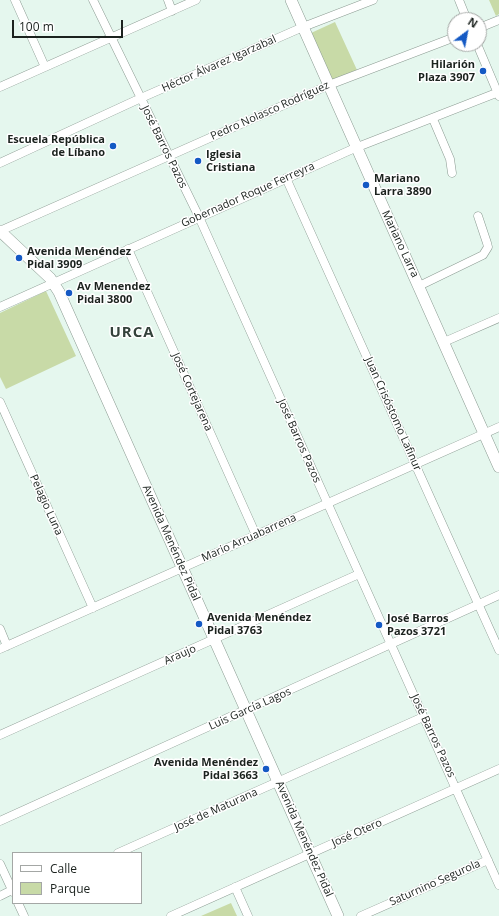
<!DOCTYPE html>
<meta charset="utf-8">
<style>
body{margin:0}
#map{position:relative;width:499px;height:916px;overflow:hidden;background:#e5f7ee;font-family:"Open Sans",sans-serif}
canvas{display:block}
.legend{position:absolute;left:12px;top:852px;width:130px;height:52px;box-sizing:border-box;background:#fff;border:1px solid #a4a7a5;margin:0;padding:5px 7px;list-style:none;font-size:12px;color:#1b221e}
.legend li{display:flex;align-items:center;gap:8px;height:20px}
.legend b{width:20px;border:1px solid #a4a7a5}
.north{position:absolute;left:447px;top:12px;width:40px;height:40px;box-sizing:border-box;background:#fff;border:1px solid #a4a7a5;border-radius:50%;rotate:32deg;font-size:11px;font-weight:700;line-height:16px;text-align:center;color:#1b221e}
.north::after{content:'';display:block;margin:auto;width:14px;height:18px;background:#1459c4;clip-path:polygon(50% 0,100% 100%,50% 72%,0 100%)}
.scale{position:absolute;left:12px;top:20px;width:111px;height:18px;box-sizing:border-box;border:2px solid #1b221e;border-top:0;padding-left:5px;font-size:12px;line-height:14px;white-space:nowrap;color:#1b221e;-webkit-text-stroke:3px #fff;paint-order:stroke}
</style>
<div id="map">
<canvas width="499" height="916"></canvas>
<ul class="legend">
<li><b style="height:5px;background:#fff"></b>Calle</li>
<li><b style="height:11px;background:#c8daa7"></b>Parque</li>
</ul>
<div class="north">N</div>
<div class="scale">100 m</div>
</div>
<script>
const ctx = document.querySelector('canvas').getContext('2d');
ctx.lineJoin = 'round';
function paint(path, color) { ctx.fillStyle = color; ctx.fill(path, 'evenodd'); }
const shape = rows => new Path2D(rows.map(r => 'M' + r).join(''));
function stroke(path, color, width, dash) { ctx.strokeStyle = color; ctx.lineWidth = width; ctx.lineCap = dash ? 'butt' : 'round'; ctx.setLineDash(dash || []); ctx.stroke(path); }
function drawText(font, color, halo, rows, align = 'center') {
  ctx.font = font + ' "Open Sans",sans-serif'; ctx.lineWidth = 3; ctx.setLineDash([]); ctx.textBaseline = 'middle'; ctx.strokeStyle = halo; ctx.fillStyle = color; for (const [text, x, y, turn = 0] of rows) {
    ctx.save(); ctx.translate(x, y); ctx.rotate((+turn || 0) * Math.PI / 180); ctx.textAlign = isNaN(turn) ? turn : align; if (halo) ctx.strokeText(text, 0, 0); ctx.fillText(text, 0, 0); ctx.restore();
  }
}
paint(shape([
 [489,0,499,0,499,14,496,16],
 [335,22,357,70,332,80,311,33],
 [46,291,76,356,6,389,0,377,0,313],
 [231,903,237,916,201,916]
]), '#c8daa7');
const street = shape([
 [15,0,45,67],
 [93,0,199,217,499,885],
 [168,0,172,11],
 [459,0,467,20],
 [479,28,499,20],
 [477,44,499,96],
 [0,87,196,0],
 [433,119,450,159,452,173],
 [0,163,141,98,303,27,373,0],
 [286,178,499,650],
 [0,231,329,85,455,37],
 [128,249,256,535],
 [419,286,483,255,488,247,487,243,478,216],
 [0,307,355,148,499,92],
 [444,342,499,318],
 [0,402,93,608],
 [0,629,7,646],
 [0,649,499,427],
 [0,735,359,574],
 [0,821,499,595],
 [118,853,423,717],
 [0,864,13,892],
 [235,887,248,916],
 [0,896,12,890],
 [18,903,24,916],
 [171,916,499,769],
 [361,916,488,860]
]);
const secondary = shape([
 [291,0,499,467],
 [0,231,50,278,59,292,338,916]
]);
stroke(street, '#8b9b92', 9);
stroke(secondary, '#8b9b92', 12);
stroke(street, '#fff', 8);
stroke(secondary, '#fff', 11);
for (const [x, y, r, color] of [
 [483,71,4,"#1459c4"],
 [113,146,4,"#1459c4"],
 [198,161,4,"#1459c4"],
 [366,185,4,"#1459c4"],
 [19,258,4,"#1459c4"],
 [69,293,4,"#1459c4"],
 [199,624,4,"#1459c4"],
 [379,625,4,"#1459c4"],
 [266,769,4,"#1459c4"]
]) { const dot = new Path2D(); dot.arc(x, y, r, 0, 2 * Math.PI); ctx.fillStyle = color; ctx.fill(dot); stroke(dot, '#fff', 1.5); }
drawText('11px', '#1b221e', '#fff', [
 ["Héctor Álvarez Igarzabal",219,64,-24],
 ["Pedro Nolasco Rodríguez",270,111,-24],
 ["José Barros Pazos",164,147,64],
 ["Gobernador Roque Ferreyra",248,195,-24],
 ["Mariano Larra",400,244,65],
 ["José Cortejarena",192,392,66],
 ["Juan Crisóstomo Lafinur",393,414,66],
 ["José Barros Pazos",299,441,66],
 ["Pelagio Luna",46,505,66],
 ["Mario Arruabarrena",249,538,-24],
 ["Avenida Menéndez Pidal",171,543,66],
 ["Araujo",180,655,-24],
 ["Luis García Lagos",250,709,-24],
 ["José Barros Pazos",433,736,65],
 ["José de Maturana",216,810,-24],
 ["José Otero",357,833,-24],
 ["Avenida Menéndez Pidal",304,839,66],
 ["Saturnino Segurola",435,883,-24]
]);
drawText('bold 11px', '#1b221e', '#fff', [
 ["Hilarión",475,65,"right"],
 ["Plaza 3907",475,78,"right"],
 ["Escuela República",105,140,"right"],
 ["de Líbano",105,153,"right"],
 ["Iglesia",206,155],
 ["Cristiana",206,168],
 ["Mariano",374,179],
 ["Larra 3890",374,192],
 ["Avenida Menéndez",27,252],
 ["Pidal 3909",27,265],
 ["Av Menendez",77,287],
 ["Pidal 3800",77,300],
 ["Avenida Menéndez",207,618],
 ["Pidal 3763",207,631],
 ["José Barros",387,619],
 ["Pazos 3721",387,632],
 ["Avenida Menéndez",258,763,"right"],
 ["Pidal 3663",258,776,"right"]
], 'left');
ctx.letterSpacing = '1px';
drawText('bold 15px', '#34423b', '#fff', [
 ["URCA",132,333]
]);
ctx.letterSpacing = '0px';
</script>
